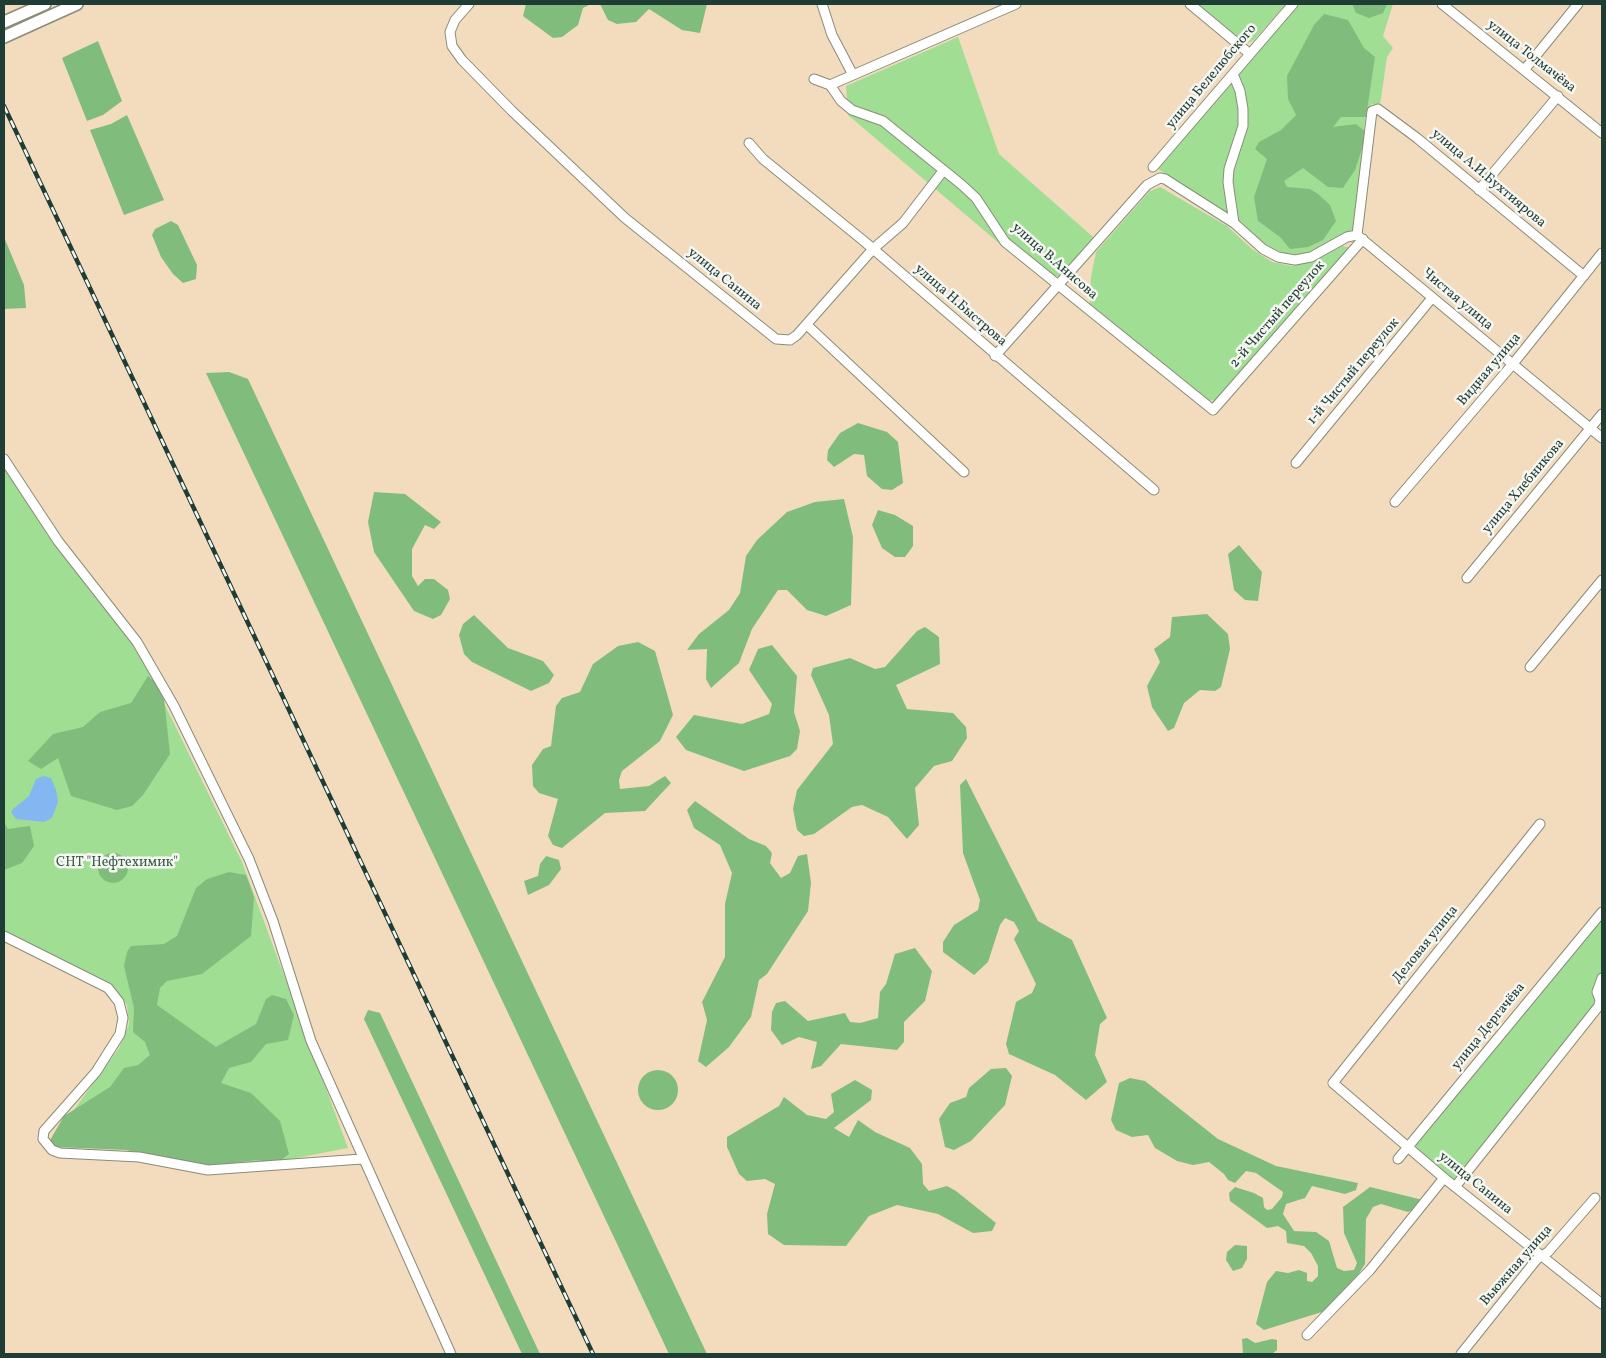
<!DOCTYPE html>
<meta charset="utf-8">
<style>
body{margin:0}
#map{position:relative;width:1606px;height:1358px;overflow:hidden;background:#f3dbbe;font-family:Vollkorn,serif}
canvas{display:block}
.frame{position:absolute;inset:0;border:5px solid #1f3d34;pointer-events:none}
</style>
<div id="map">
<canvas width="1606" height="1358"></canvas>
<div class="frame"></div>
</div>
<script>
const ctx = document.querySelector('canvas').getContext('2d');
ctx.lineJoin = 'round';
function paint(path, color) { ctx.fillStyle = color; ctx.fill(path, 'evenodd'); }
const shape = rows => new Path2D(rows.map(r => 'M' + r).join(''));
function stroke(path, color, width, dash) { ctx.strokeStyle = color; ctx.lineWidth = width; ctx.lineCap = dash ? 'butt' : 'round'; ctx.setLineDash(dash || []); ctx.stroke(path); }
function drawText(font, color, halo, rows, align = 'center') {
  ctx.font = font + ' Vollkorn,serif'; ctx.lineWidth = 5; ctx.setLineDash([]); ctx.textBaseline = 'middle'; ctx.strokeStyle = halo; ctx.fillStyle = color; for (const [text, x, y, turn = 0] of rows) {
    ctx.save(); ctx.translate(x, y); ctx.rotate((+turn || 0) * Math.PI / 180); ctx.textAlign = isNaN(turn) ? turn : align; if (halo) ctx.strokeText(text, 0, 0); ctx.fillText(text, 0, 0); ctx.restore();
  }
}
paint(shape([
 [1201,4,1286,4,1254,40,1248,43,1240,41,1198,8],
 [1299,4,1393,4,1383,36,1393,48,1387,57,1380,105,1372,104,1366,109,1354,234,1305,256,1294,256,1264,246,1242,223,1158,169],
 [958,37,999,154,1093,237,1087,248,1059,276,1050,276,1006,249,848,115,846,86],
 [1160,187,1227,226,1252,249,1272,262,1292,266,1318,259,1342,246,1348,247,1348,251,1216,401,1207,400,1090,304,1091,277,1096,252,1150,191],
 [4,467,133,640,242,862,348,1148,265,1164,77,1143,65,1122,119,1048,129,1024,127,1005,116,990,4,932],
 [1602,920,1602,997,1456,1181,1419,1153,1415,1144]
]), '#a0de93');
paint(shape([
 [526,4,591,4,583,8,578,25,562,37,553,38,523,16],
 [600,4,707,4,700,33,682,30,649,9,636,22,617,24,608,20],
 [1352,4,1387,4,1383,13,1369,18,1356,13],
 [1324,14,1348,20,1364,48,1375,57,1366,117,1341,117,1333,127,1356,124,1367,133,1355,170,1343,188,1328,187,1303,168,1284,181,1287,187,1310,189,1318,194,1330,205,1336,221,1323,240,1308,247,1290,249,1280,237,1258,221,1254,197,1267,159,1255,149,1259,142,1281,130,1296,115,1288,99,1287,76,1314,25],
 [98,41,122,101,103,115,87,121,62,58],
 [127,115,164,200,124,215,90,130,111,124],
 [171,221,178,225,197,265,196,279,183,283,173,274,161,257,152,235,155,229],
 [4,237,24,285,26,308,4,309],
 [229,372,248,379,707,1354,669,1354,206,373],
 [858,423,887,432,898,442,903,483,892,490,882,489,867,476,864,455,854,454,834,467,827,460,828,450,840,433],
 [374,492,405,494,441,522,434,529,425,525,412,549,412,576,418,586,425,579,434,579,448,590,450,599,441,615,433,619,414,611,374,552,368,522],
 [844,499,853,537,851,605,826,616,807,610,787,590,778,590,752,629,739,663,711,688,706,679,707,649,687,650,699,634,729,610,740,593,746,556,757,540,787,512,815,502],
 [878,510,895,515,913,526,913,546,905,557,895,557,882,548,872,525],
 [1239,545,1262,572,1258,601,1245,600,1234,590,1228,554],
 [1207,614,1228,634,1230,649,1221,687,1215,691,1200,690,1184,703,1174,728,1168,731,1152,707,1147,686,1160,662,1154,649,1170,637,1172,617],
 [474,615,508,648,543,661,554,675,549,683,531,691,472,662,464,654,459,635,463,624],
 [925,627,939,637,940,664,896,685,907,709,953,713,966,727,967,738,952,761,934,766,915,788,919,825,907,839,888,817,862,805,852,807,814,834,804,836,797,830,793,809,797,790,833,744,829,715,811,675,813,668,850,658,875,669,885,667,917,631],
 [638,642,655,651,673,715,660,741,622,771,619,780,620,789,649,786,665,776,671,783,645,811,605,813,562,848,553,845,548,836,558,799,539,793,533,786,532,765,543,749,551,746,556,706,562,698,580,692,593,664,618,646],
 [772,645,797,676,794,712,800,731,797,749,790,756,744,771,686,750,676,737,694,715,742,724,769,714,772,704,749,670,758,649],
 [148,676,163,689,170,754,143,795,132,806,117,810,71,796,58,758,41,769,28,761,53,734,83,727,100,712,131,703],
 [966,779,1038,921,1072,940,1107,1018,1100,1024,1095,1055,1107,1082,1086,1100,1055,1075,1009,1054,1006,1044,1016,1002,1032,993,1036,984,1014,939,1019,931,1014,922,1005,918,1000,925,988,962,974,975,943,952,943,942,954,925,978,910,980,900,963,853,960,785],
 [695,801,749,839,766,846,772,853,770,863,781,878,790,873,798,856,807,854,811,883,808,911,767,974,759,980,751,1017,729,1047,706,1067,698,1061,707,1020,702,1002,725,957,725,904,732,873,720,845,694,828,687,810],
 [4,822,8,829,30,826,34,846,22,863,4,870],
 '98 868a15 15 0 1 1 30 0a15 15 0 1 1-30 0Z',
 [546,856,559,860,561,869,549,885,528,895,524,881,538,876,540,864],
 [229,872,246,875,254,897,251,936,202,974,167,981,160,988,157,1005,216,1047,256,1024,266,999,272,995,286,999,294,1015,288,1040,266,1044,251,1062,229,1068,221,1083,251,1093,280,1121,289,1154,277,1163,256,1160,208,1167,126,1150,55,1147,49,1142,64,1116,110,1087,124,1068,138,1065,150,1055,145,1042,133,1032,134,1008,124,966,127,952,131,946,164,944,177,936,196,888,207,879],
 [915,948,932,971,925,1001,904,1022,904,1042,897,1050,841,1044,821,1066,811,1069,817,1042,799,1037,782,1045,771,1030,772,1012,776,1003,785,1001,808,1021,845,1013,850,1022,860,1023,878,1018,880,992,886,984,895,954],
 [368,1010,380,1013,540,1354,522,1354,364,1019],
 [1006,1068,1012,1076,1005,1105,971,1141,954,1150,945,1147,939,1119,950,1103,966,1097,969,1088,991,1069],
 '638 1090a20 20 0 1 1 40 0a20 20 0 1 1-40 0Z',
 [1130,1078,1145,1081,1218,1139,1276,1166,1358,1183,1356,1190,1345,1194,1312,1186,1305,1198,1286,1204,1283,1214,1294,1231,1316,1232,1329,1241,1337,1268,1344,1271,1354,1270,1357,1263,1344,1233,1343,1207,1370,1187,1423,1200,1419,1207,1408,1212,1381,1204,1373,1207,1366,1219,1365,1264,1358,1275,1325,1311,1264,1330,1256,1324,1267,1282,1276,1271,1288,1273,1299,1270,1307,1273,1307,1281,1312,1282,1318,1276,1318,1266,1311,1253,1304,1246,1287,1243,1286,1231,1278,1226,1267,1228,1230,1201,1229,1193,1235,1187,1254,1193,1263,1198,1264,1207,1267,1210,1272,1209,1282,1197,1283,1192,1256,1173,1246,1171,1235,1183,1228,1180,1224,1174,1209,1162,1193,1165,1177,1161,1155,1148,1148,1135,1132,1137,1116,1130,1111,1120,1119,1083],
 [855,1080,872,1090,871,1100,834,1128,849,1137,858,1120,875,1132,910,1148,922,1164,923,1184,929,1191,947,1186,956,1191,996,1223,992,1231,973,1233,938,1214,897,1205,869,1216,846,1246,784,1245,768,1234,767,1214,775,1184,765,1179,747,1181,739,1174,727,1147,727,1137,779,1106,784,1097,807,1115,826,1119,834,1112,831,1094],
 [1235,1245,1247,1246,1247,1259,1242,1268,1233,1271,1226,1260,1227,1252],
 [1247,1338,1255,1343,1272,1339,1277,1340,1277,1350,1272,1354,1243,1354,1242,1339]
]), '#80bd7d');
paint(shape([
 [43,776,51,778,56,790,58,802,52,818,44,822,16,819,11,812,13,809,29,796,36,779]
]), '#84b7f2');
const minor = shape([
 [469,4,455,20,450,32,452,46,462,60,512,111,625,218,776,339,790,340,797,335,873,249,903,223,943,171],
 [822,4,832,35,853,75],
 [1190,4,1250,54],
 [1442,4,1602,133],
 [1525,69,1578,4],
 [1233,74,1240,91,1243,109,1243,126,1229,169,1228,182,1234,223],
 [814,79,830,85,841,101,852,110,883,121,962,185,976,198,1005,242,1213,410,1363,239],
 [830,85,1016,4],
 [749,143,763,159,865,242,1154,490],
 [1153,167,1293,4],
 [1479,190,1558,96],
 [1357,235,1372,111,1378,109,1417,138,1584,276],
 [807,325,964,472],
 [995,356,1147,185,1160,178,1165,179,1234,223,1263,249,1278,257,1295,260,1311,257,1347,237,1357,235,1602,438],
 [4,459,58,541,137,642,174,706,249,859,273,921,311,1041,451,1354],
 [1296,463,1432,298],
 [1395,502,1512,365,1602,253],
 [1467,578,1602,414],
 [1530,667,1602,580],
 [1540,824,1333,1083,1444,1178,1602,1304],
 [4,936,108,988,119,1002,123,1018,120,1034,96,1072,44,1131,43,1139,52,1150,60,1153,139,1157,208,1170,362,1159],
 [1599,1005,1600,1000,1597,992,1602,978],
 [1398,1159,1602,912],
 [1455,1187,1602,1002],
 [1307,1335,1370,1270,1444,1178],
 [1461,1354,1537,1259,1548,1252,1595,1198]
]);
const major = shape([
 [4,22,45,4],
 [4,37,77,4]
]);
stroke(minor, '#898c79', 11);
stroke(major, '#898c79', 14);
stroke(minor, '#fff', 9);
stroke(major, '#fff', 11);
const rail = shape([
 [4,106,593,1354]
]);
stroke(rail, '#1f3d34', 4.5);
stroke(rail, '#f6f6f2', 2.5, [8]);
drawText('14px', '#1f3d34', '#f6f6f2', [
 ["улица Толмачёва",1531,57,38],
 ["улица Белелюбского",1212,77,-50],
 ["улица А.И.Бухтиярова",1488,179,40],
 ["улица В.Анисова",1054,262,41],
 ["улица Санина",724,280,39],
 ["Чистая улица",1457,300,40],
 ["улица Н.Быстрова",960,306,41],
 ["2-й Чистый переулок",1278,315,-49],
 ["Видная улица",1490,370,-50],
 ["1-й Чистый переулок",1354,372,-50],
 ["улица Хлебникова",1524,487,-50],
 ["Деловая улица",1426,945,-51],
 ["улица Дергачёва",1489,1027,-51],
 ["улица Санина",1475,1184,39],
 ["Вьюжная улица",1517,1266,-49]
]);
drawText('14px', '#395d47', '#f6f6f2', [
 ["СНТ \"Нефтехимик\"",117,863]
]);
</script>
